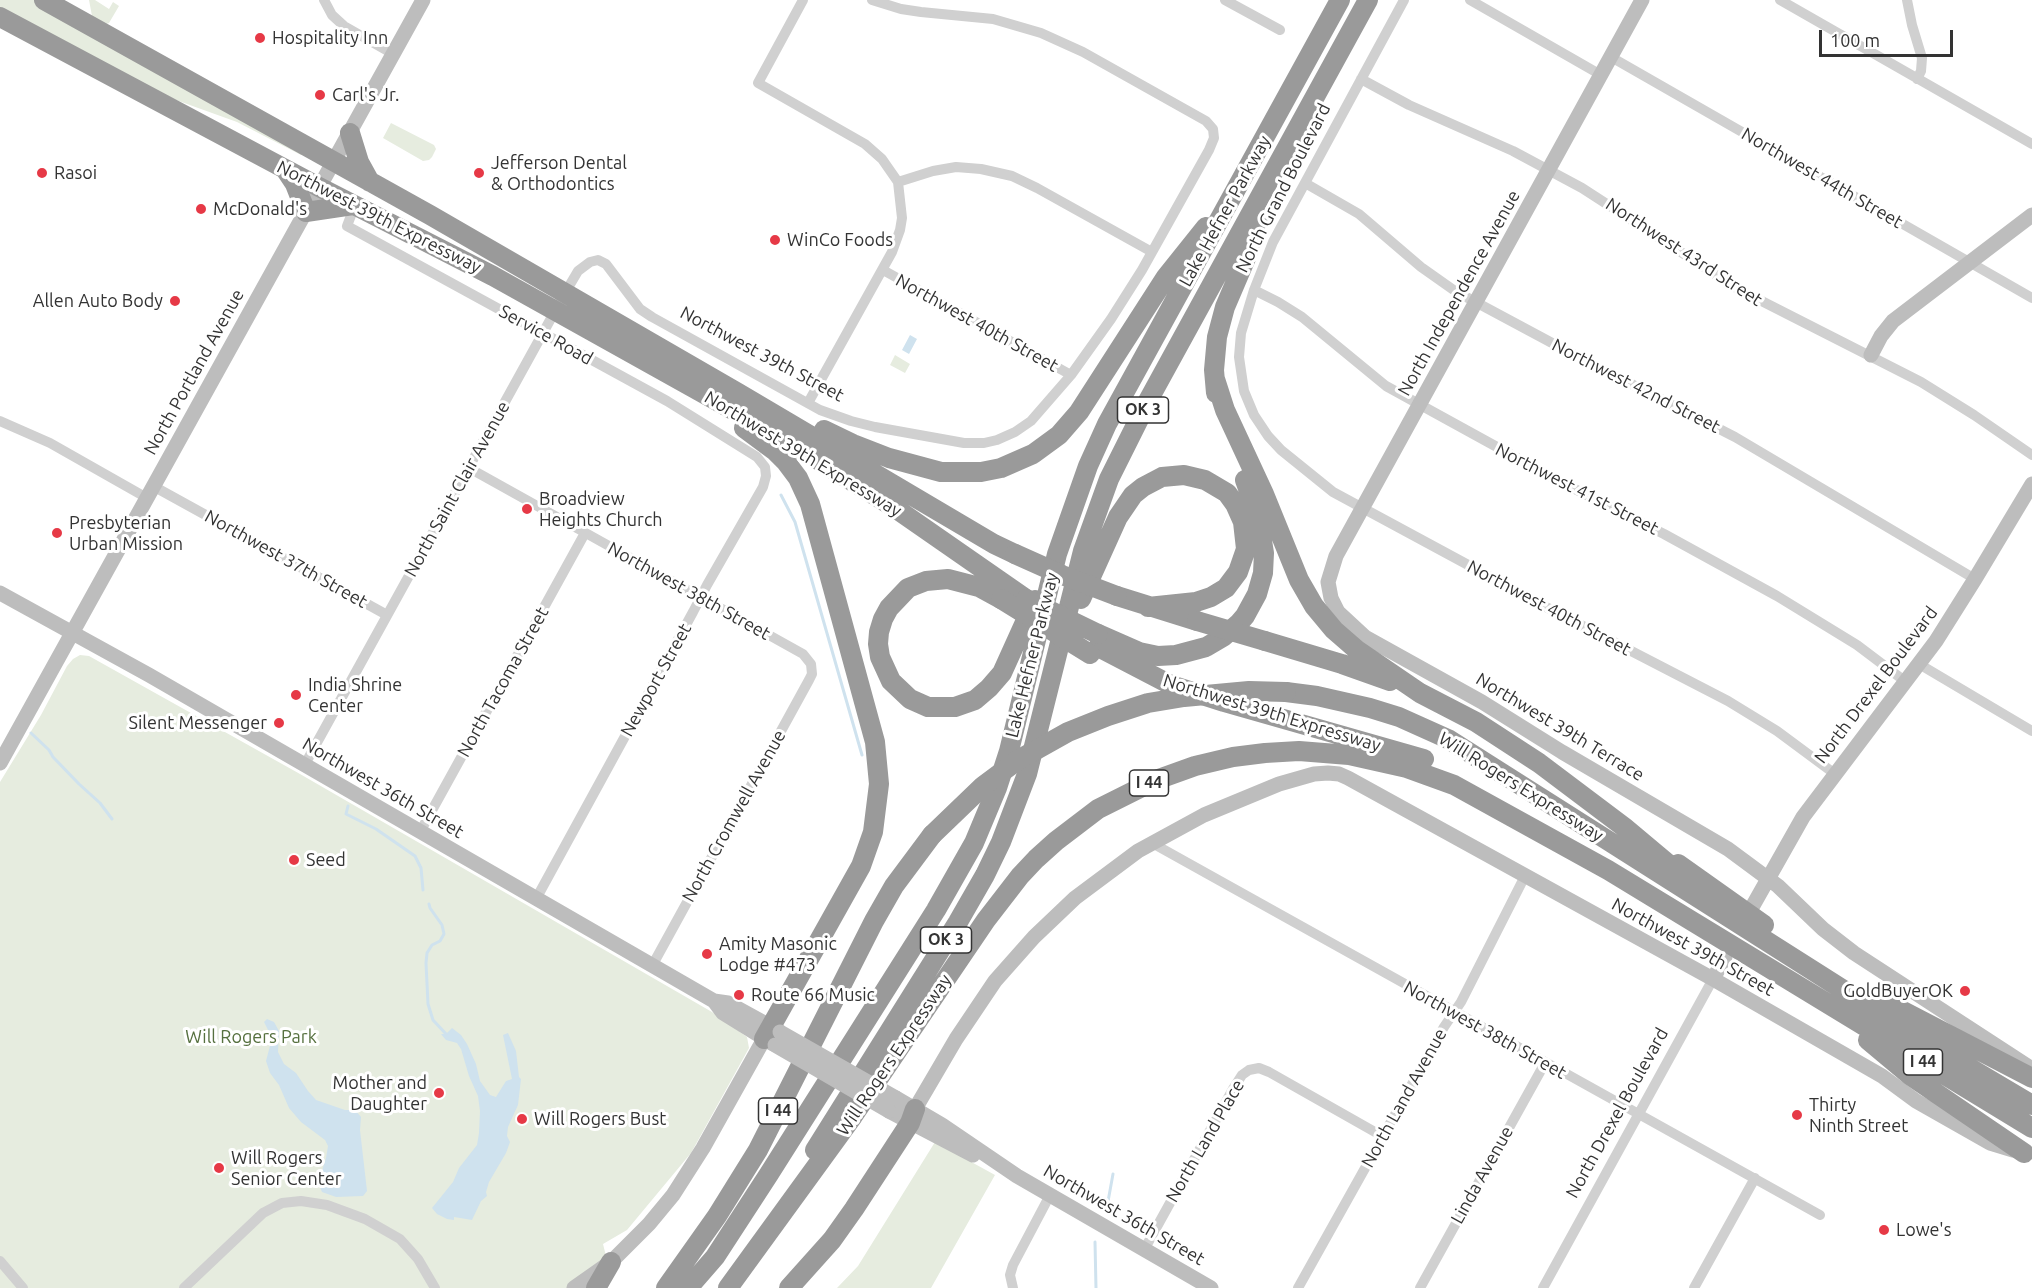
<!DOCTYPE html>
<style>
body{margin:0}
#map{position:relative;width:2032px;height:1288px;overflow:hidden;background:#fff;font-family:Ubuntu,sans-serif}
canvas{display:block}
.scale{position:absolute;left:1819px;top:30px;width:134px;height:27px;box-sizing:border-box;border:3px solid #333;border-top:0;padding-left:8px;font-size:18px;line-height:21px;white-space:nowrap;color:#333;-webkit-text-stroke:4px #fff;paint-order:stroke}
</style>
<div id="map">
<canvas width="2032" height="1288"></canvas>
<div class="scale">100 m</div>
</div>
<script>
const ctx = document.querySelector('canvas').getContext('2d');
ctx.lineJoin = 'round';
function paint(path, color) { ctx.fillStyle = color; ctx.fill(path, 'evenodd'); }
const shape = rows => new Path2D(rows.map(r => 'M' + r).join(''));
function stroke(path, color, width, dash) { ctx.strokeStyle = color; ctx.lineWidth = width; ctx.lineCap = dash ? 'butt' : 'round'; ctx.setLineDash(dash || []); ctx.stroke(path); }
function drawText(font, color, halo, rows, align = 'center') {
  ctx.font = font + ' Ubuntu,sans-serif'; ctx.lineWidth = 6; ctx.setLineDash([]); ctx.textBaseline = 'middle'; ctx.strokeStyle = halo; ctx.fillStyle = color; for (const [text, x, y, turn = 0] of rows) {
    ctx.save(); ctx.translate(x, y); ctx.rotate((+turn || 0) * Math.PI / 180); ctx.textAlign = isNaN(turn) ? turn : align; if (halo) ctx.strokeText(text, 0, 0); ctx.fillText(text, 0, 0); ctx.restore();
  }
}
paint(shape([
 [0,0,34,0,305,155,301,155,237,122,176,100,0,9],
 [89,0,95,0,109,9,113,2,119,6,109,23,104,25,92,16],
 [391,123,434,145,436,149,432,157,429,160,423,161,383,138],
 [895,355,910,364,905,373,890,365],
 [80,655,89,656,300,774,712,1012,747,1037,749,1048,691,1153,627,1230,603,1244,606,1256,590,1288,0,1288,0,782,41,715,67,666,73,659],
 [935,1142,995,1175,931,1288,837,1288,858,1266]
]), '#e6ecdf');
paint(shape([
 [910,335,917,339,909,354,902,350],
 [267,1019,274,1022,279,1031,278,1052,284,1064,296,1073,308,1091,316,1100,345,1110,355,1110,361,1117,360,1130,367,1191,363,1196,336,1197,322,1192,319,1185,320,1177,326,1158,328,1146,325,1140,301,1122,289,1108,279,1085,270,1073,266,1061,271,1042,268,1030,264,1022],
 [452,1028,461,1035,467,1044,476,1064,480,1081,490,1095,496,1097,506,1081,512,1079,503,1035,508,1033,516,1051,519,1077,521,1079,518,1105,508,1127,507,1136,510,1142,506,1153,489,1182,486,1192,487,1196,481,1201,472,1220,454,1217,454,1220,447,1219,437,1214,432,1208,453,1182,459,1168,477,1145,479,1133,480,1111,478,1096,469,1076,461,1049,457,1043,446,1040,441,1034,446,1034]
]), '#cfe2ee');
stroke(shape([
 [781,495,795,522,862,755],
 [31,733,49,750,53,757,79,784,100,803,112,819],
 [348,806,346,814,376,829,415,856,421,868,423,890],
 [429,904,430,908,442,925,444,934,440,941,432,945,427,953,426,963,428,1004,433,1020,446,1034],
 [1107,1207,1113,1174],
 [1095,1242,1096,1288]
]), '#cfe2ee', 3);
stroke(shape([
 [324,0,332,15,344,26,393,54],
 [803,0,758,83,865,144,882,159,898,182,933,171,956,167,981,169,1012,176,1037,188,1152,252],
 [1225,0,1280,30],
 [1404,0,1273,242,1254,290,1241,333,1239,357,1244,391,1254,415,1268,436,1281,450,1333,492,1546,607,1728,701,1777,731,1835,774],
 [1470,0,1601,75],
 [1780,0,2032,144],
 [1907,0,1912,25,1922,58,1921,71,1917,79],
 [1611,57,2032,298],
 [1361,79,1409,105,1513,151,1582,188,1738,289,1921,382,1974,415,2032,455],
 [1305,183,1359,214,1421,267,1455,291,1567,351,1735,437,1975,579],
 [355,205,347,226,667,401,757,457,765,467,766,476,763,487,707,585,693,612,536,899],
 [883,270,1071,375],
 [1254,290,1278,302,1302,317,1386,386,1557,480,1664,534,1777,596,1857,645,1906,682],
 [808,403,892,252,900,230,902,218,898,182],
 [0,421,50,443,147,498],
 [469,468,803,654,811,664,812,674,809,680,652,966],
 [153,486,387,615],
 [1919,664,2032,731],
 [304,766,565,293,578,271,590,262,598,260,606,264,640,309,652,317,820,410,851,421,875,427,964,443,984,443,997,440,1015,432,1031,421,1071,375,1111,319,1142,270,1209,150,1214,138,1213,129,1206,121,1083,52,1041,33,993,19,921,12,901,9,872,0],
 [420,832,585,533],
 [1152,843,1820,1215],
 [1144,1250,1233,1089,1242,1075,1249,1070,1259,1068,1269,1072,1382,1136],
 [0,1261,23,1288],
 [184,1288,263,1213,282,1203,301,1201,327,1205,365,1219,400,1239,418,1259,435,1288],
 [1013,1288,1010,1275,1013,1265,1050,1195],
 [1298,1288,1444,1027,1461,1002,1525,876],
 [1420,1288,1545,1063],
 [1543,1288,1713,979],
 [1694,1288,1755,1178]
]), '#d0d0d0', 10);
stroke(shape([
 [1642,0,1336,556,1328,582,1331,598,1338,612,1365,637,1482,702,1562,752,1728,849,1778,886,1823,929,1854,953,2032,1069],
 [1871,355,1881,336,1893,321,2032,215],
 [0,593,149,675,714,1001,723,1013,773,1044],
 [0,763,423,0],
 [1751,909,1803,817,1936,641,1975,579,2032,484],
 [1713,979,1725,957],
 [714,1001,728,1003,779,1031],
 [896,1098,942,1125,1017,1176,1211,1288],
 [915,1109,956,1039,995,981,1034,937,1075,898,1138,851,1204,815,1279,784,1314,774,1328,773,1339,774,1348,778,1713,979,1882,1076,1916,1101,1990,1143,2013,1150],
 [889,1111,973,1155],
 [574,1288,611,1262,649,1224,673,1195,703,1148,764,1039]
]), '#bdbdbd', 15);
stroke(shape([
 [44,0,430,215,738,393,994,544,1015,554],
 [0,17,319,187,493,276,778,435,895,508,1026,599],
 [350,133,359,162,370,182],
 [285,169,295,184,306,212,353,205],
 [1215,379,1225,410,1264,494,1299,580,1314,606,1334,630,1357,650,1420,693,1476,722,1539,763,1624,827,1686,879],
 [1216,393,1214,370,1217,337,1225,307,1246,258,1258,217],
 [744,428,775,451,786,462,798,478,810,504,875,742,879,784,873,832,861,866,764,1039],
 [824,430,853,444,889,458,941,472,981,472,1001,468,1033,454,1059,435,1079,412,1166,277,1206,227],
 [1117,596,1197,621],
 [1001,599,979,587,948,579,926,581,908,588,889,608,883,619,879,632,878,644,880,657,891,681,910,699,928,707,955,707,975,700,989,688,1002,673,1035,600],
 [1081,599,1118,517,1133,495,1143,487,1162,477,1184,475,1205,480,1227,493,1235,504,1243,522,1246,549,1238,572,1226,588,1211,597,1196,602,1148,607],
 [1098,634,1139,652,1158,656,1176,655,1206,647,1223,637,1239,623,1245,616,1257,594,1263,573,1264,553,1258,516,1245,480],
 [1265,641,1342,664,1390,681],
 [1098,647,1171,685,1224,702,1424,759],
 [1286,692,1317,696,1370,708,1399,717,1448,739,1916,1036,2032,1105],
 [1678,864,1764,925],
 [1880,999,2032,1078],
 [1868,1040,1911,1076,2024,1153],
 [815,1150,958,922,985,875,1001,842,1027,774,1083,551,1109,479,1149,399,1368,0],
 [596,1288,611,1262],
 [666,1288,717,1216,758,1150,874,921,894,886,932,835],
 [688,1288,715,1257,769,1174,936,910,974,843,997,788,1009,751,1057,554,1088,466,1107,424,1340,0],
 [728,1288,853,1116,986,920,1020,876,1036,859,1056,841,1098,809,1156,780,1195,766,1233,757,1265,753,1299,751,1349,755,1407,768,1454,785,1608,870,2032,1128],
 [789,1288,832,1240,854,1209,910,1123,915,1109]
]), '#9a9a9a', 20);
stroke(shape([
 [780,1032,896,1098],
 [775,1045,889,1111]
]), '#bdbdbd', 15);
stroke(shape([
 [1015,554,1062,575,1117,596],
 [1001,599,1090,654],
 [1026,599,1098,634],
 [1197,621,1265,641],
 [932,835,983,786,1018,760,1068,732,1108,716,1148,703,1184,697,1249,691,1286,692]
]), '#9a9a9a', 20);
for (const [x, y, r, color] of [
 [260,38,6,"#e63946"],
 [320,95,6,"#e63946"],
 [42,173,6,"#e63946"],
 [479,173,6,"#e63946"],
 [201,209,6,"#e63946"],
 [775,240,6,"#e63946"],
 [175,301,6,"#e63946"],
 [527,509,6,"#e63946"],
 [57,533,6,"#e63946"],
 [296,695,6,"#e63946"],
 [279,723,6,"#e63946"],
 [294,860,6,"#e63946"],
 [707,954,6,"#e63946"],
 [1965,991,6,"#e63946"],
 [739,995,6,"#e63946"],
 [439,1093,6,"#e63946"],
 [1797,1115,6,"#e63946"],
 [522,1119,6,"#e63946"],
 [219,1168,6,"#e63946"],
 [1884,1230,6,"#e63946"]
]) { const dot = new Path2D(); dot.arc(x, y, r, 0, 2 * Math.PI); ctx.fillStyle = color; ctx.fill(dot); stroke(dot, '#fff', 2); }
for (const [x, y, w] of [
 [1143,410,51],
 [1149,783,39],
 [946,940,51],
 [1923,1062,39],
 [778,1111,39]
]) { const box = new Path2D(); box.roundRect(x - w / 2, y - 13, w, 26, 4.5); ctx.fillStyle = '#fff'; ctx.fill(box); stroke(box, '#333', 1.5); }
drawText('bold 16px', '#333', null, [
 ["OK 3",1143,410],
 ["I 44",1149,783],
 ["OK 3",946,940],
 ["I 44",1923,1062],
 ["I 44",778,1111]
]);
drawText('18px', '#333', '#fff', [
 ["Hospitality Inn",272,38],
 ["Carl's Jr.",332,95],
 ["Jefferson Dental",491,163],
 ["& Orthodontics",491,184],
 ["Rasoi",54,173],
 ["McDonald's",213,209],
 ["WinCo Foods",787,240],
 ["Allen Auto Body",163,301,"right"],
 ["Broadview",539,499],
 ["Heights Church",539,520],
 ["Presbyterian",69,523],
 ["Urban Mission",69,544],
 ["India Shrine",308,685],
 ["Center",308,706],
 ["Silent Messenger",267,723,"right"],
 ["Seed",306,860],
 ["Amity Masonic",719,944],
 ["Lodge #473",719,965],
 ["GoldBuyerOK",1953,991,"right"],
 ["Route 66 Music",751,995],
 ["Mother and",427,1083,"right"],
 ["Daughter",427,1104,"right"],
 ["Thirty",1809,1105],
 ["Ninth Street",1809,1126],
 ["Will Rogers Bust",534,1119],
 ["Will Rogers",231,1158],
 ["Senior Center",231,1179],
 ["Lowe's",1896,1230]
], 'left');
drawText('18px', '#333', '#fff', [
 ["Northwest 44th Street",1822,178,30],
 ["North Grand Boulevard",1283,188,-63],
 ["Lake Hefner Parkway",1225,211,-61],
 ["Northwest 39th Expressway",379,217,27],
 ["Northwest 43rd Street",1684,252,33],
 ["North Independence Avenue",1459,293,-61],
 ["Northwest 40th Street",977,323,29],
 ["Service Road",546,335,29],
 ["Northwest 39th Street",762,354,28],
 ["North Portland Avenue",194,372,-61],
 ["Northwest 42nd Street",1636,386,27],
 ["Northwest 39th Expressway",803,454,31],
 ["North Saint Clair Avenue",457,489,-61],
 ["Northwest 41st Street",1577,489,27],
 ["Northwest 37th Street",286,559,29],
 ["Northwest 38th Street",689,591,29],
 ["Northwest 40th Street",1549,608,28],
 ["Lake Hefner Parkway",1032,655,-76],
 ["Newport Street",656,680,-61],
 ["North Tacoma Street",503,682,-61],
 ["North Drexel Boulevard",1876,685,-53],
 ["Northwest 39th Expressway",1272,713,17],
 ["Northwest 39th Terrace",1560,727,31],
 ["Will Rogers Expressway",1521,787,32],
 ["Northwest 36th Street",383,788,30],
 ["North Cromwell Avenue",734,816,-61],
 ["Northwest 39th Street",1693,947,29],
 ["Northwest 38th Street",1485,1030,29],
 ["Will Rogers Expressway",894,1055,-56],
 ["North Land Avenue",1404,1098,-61],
 ["North Drexel Boulevard",1617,1113,-61],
 ["North Land Place",1205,1141,-60],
 ["Linda Avenue",1482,1175,-61],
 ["Northwest 36th Street",1124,1215,30]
]);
drawText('18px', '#56703f', '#fff', [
 ["Will Rogers Park",251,1037]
]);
</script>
